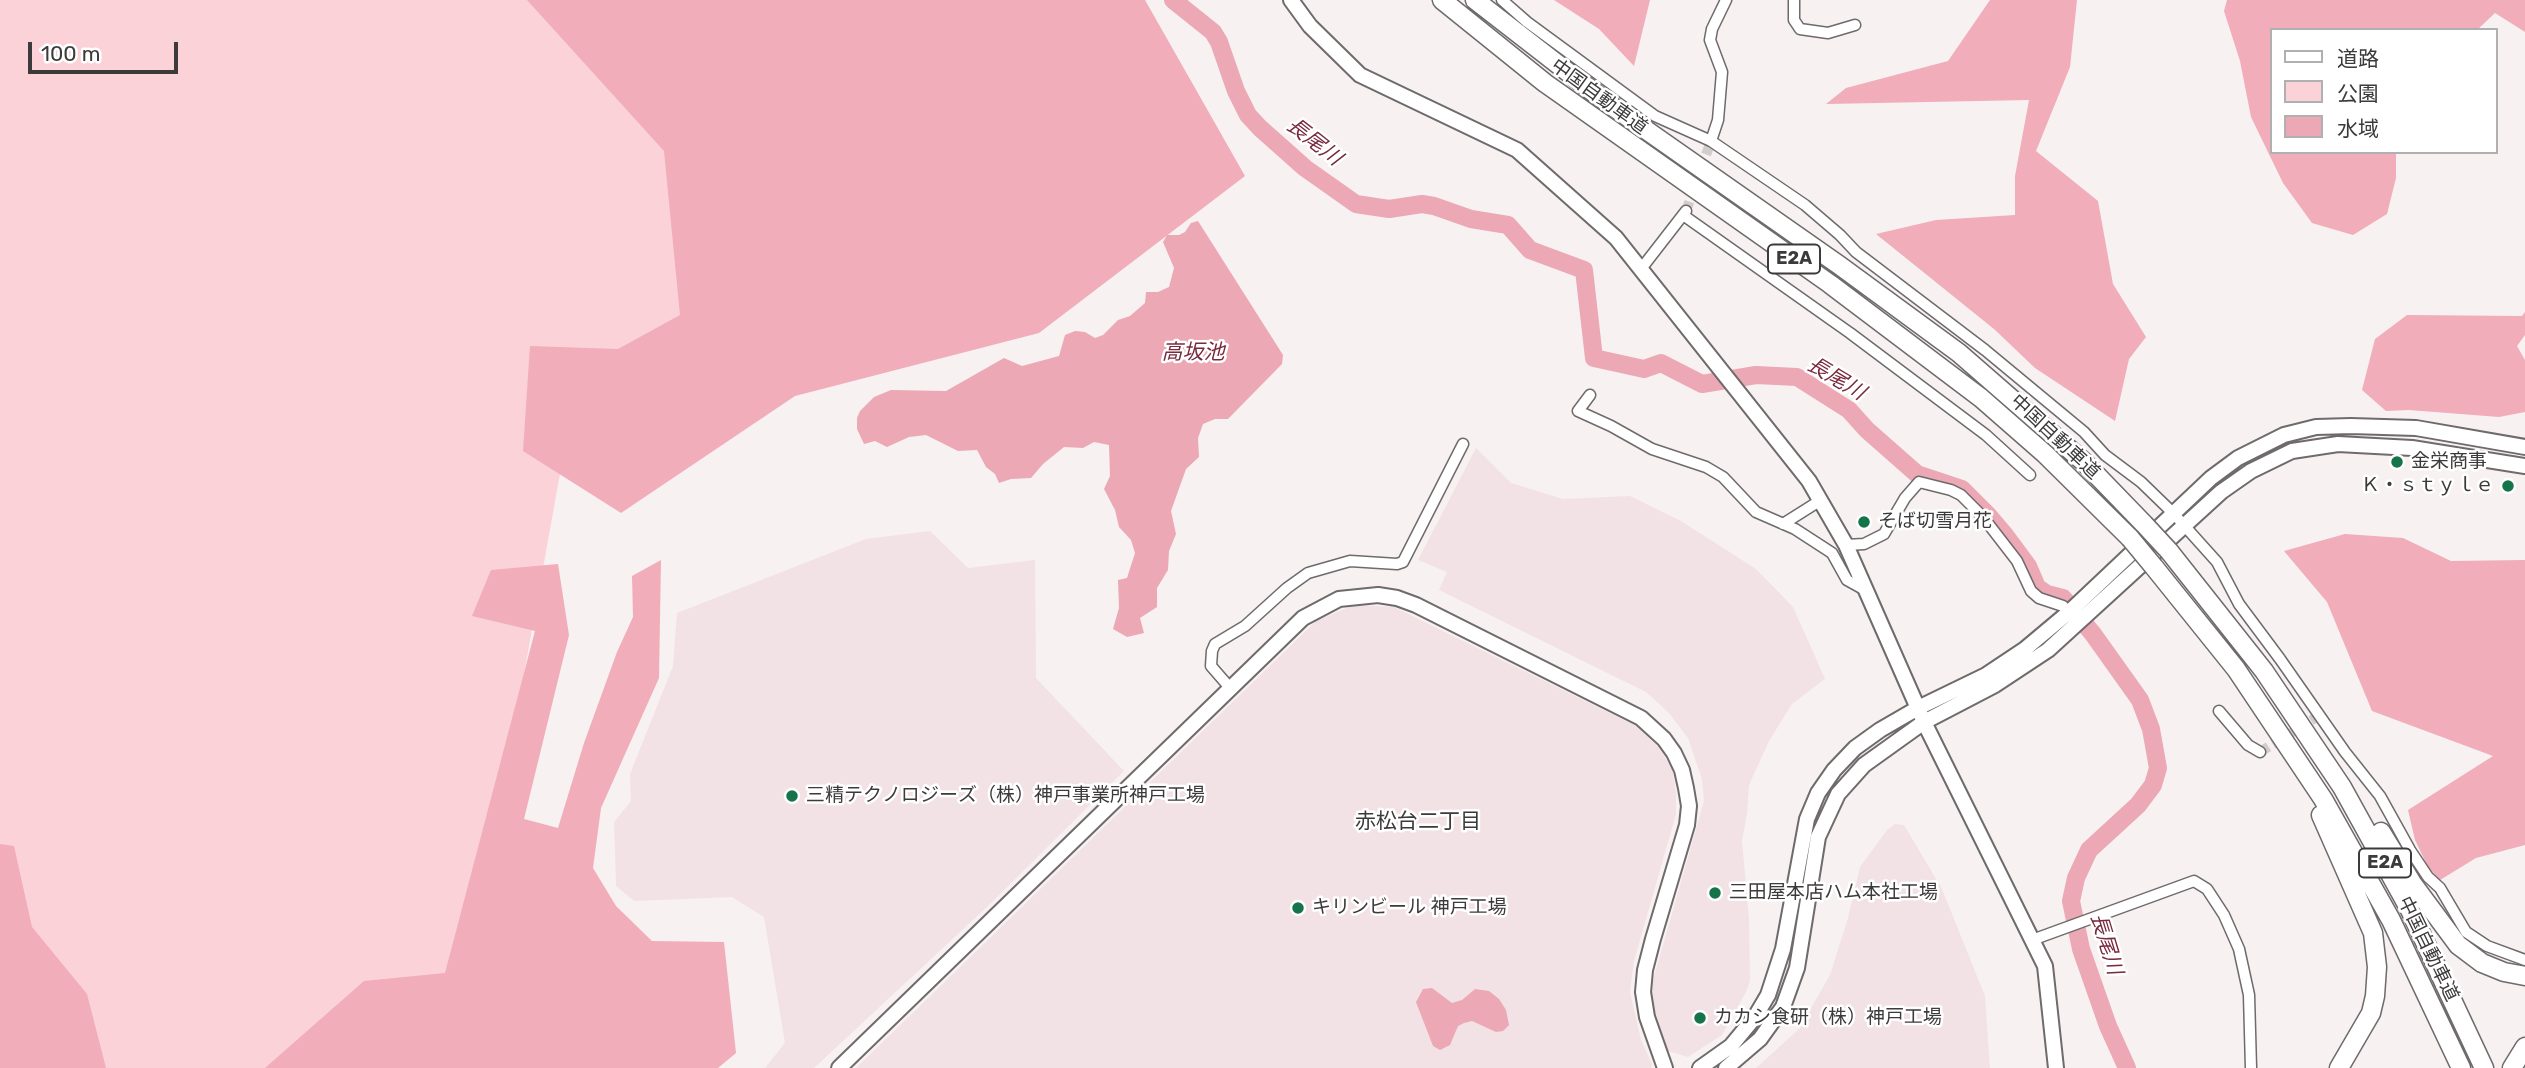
<!DOCTYPE html>
<meta charset="utf-8">
<style>
body{margin:0}
#map{position:relative;width:2525px;height:1068px;overflow:hidden;background:#f7f1f1;font-family:Rubik,"Noto Sans JP",sans-serif}
canvas{display:block}
.legend{position:absolute;left:2270px;top:28px;width:228px;height:126px;box-sizing:border-box;background:#fff;border:2px solid #b1b0b0;margin:0;padding:9px 12px;list-style:none;font-size:21px;color:#3c3a3a}
.legend li{display:flex;align-items:center;gap:14px;height:35px}
.legend b{width:35px;border:2px solid #b1b0b0}
.scale{position:absolute;left:28px;top:42px;width:150px;height:32px;box-sizing:border-box;border:4px solid #3c3a3a;border-top:0;padding-left:9px;font-size:21px;line-height:24px;white-space:nowrap;color:#3c3a3a;-webkit-text-stroke:5px #fff;paint-order:stroke}
</style>
<div id="map">
<canvas width="2525" height="1068"></canvas>
<ul class="legend">
<li><b style="height:9px;background:#fff"></b>道路</li>
<li><b style="height:19px;background:#fbd2d8"></b>公園</li>
<li><b style="height:19px;background:#eca8b4"></b>水域</li>
</ul>
<div class="scale">100 m</div>
</div>
<script>
const ctx = document.querySelector('canvas').getContext('2d');
ctx.lineJoin = 'round';
function paint(path, color) { ctx.fillStyle = color; ctx.fill(path, 'evenodd'); }
const shape = rows => new Path2D(rows.map(r => 'M' + r).join(''));
function stroke(path, color, width, dash) { ctx.strokeStyle = color; ctx.lineWidth = width; ctx.lineCap = dash ? 'butt' : 'round'; ctx.setLineDash(dash || []); ctx.stroke(path); }
function drawText(font, color, halo, rows, align = 'center') {
  ctx.font = font + ' Rubik,"Noto Sans JP",sans-serif'; ctx.lineWidth = 5; ctx.setLineDash([]); ctx.textBaseline = 'middle'; ctx.strokeStyle = halo; ctx.fillStyle = color; for (const [text, x, y, turn = 0] of rows) {
    ctx.save(); ctx.translate(x, y); ctx.rotate((+turn || 0) * Math.PI / 180); ctx.textAlign = isNaN(turn) ? turn : align; if (halo) ctx.strokeText(text, 0, 0); ctx.fillText(text, 0, 0); ctx.restore();
  }
}
paint(shape([
 [1476,448,1511,483,1563,499,1630,496,1681,521,1756,569,1793,607,1825,679,1792,704,1769,741,1749,785,1747,814,1742,841,1749,920,1750,981,1746,992,1722,1035,1688,1057,1668,1051,1657,1027,1650,991,1704,801,1702,779,1688,738,1669,713,1646,692,1439,590,1447,572,1418,560],
 [930,531,968,568,1035,560,1036,678,1124,771,988,906,814,1068,765,1068,785,1043,764,917,732,897,634,901,616,886,614,822,631,801,630,774,673,666,677,613,866,539],
 [1354,605,1394,607,1636,726,1658,747,1672,768,1676,792,1676,814,1634,961,1630,992,1641,1040,1652,1064,1651,1068,856,1068,1316,621],
 [1895,824,1904,825,1942,889,1985,996,1990,1068,1756,1068,1799,1029,1830,975,1848,918,1860,867,1887,830]
]), '#f2e2e5');
paint(shape([
 [0,0,603,0,762,329,579,368,472,963,340,1068,0,1068]
]), '#fbd2d8');
paint(shape([
 [527,0,1145,0,1245,176,1039,333,795,396,621,513,523,451,530,346,618,349,680,315,664,151],
 [1554,0,1650,0,1634,66,1599,29],
 [1990,0,2077,0,2070,67,2036,151,2098,201,2113,284,2146,337,2129,359,2115,421,2035,368,1994,329,1876,234,1936,220,2015,215,2015,176,2029,100,1826,104,1846,88,1948,61],
 [2227,0,2525,0,2525,32,2495,13,2477,30,2271,30,2271,152,2396,152,2396,178,2387,214,2353,235,2312,223,2283,183,2251,117,2240,61,2224,11],
 [2525,312,2525,335,2517,346,2525,360,2525,412,2499,417,2409,410,2386,411,2362,390,2375,339,2407,315,2522,316],
 [2345,534,2403,538,2451,561,2525,560,2525,845,2476,858,2440,880,2428,867,2415,840,2408,810,2493,756,2372,711,2327,602,2284,551],
 [661,560,659,678,601,808,593,868,616,906,652,941,724,942,736,1053,718,1068,265,1068,364,981,445,973,535,631,472,616,491,570,558,564,569,635,524,819,558,828,584,743,617,652,633,617,632,576],
 [0,844,14,846,32,927,87,994,106,1068,0,1068]
]), '#f1adb9');
paint(shape([
 [1198,221,1283,355,1282,364,1228,419,1215,419,1203,424,1198,438,1199,457,1186,469,1171,511,1176,534,1169,551,1168,570,1157,588,1157,607,1140,618,1144,633,1127,637,1113,629,1119,608,1118,580,1127,578,1135,553,1131,540,1119,527,1115,510,1104,489,1110,476,1109,445,1094,442,1083,448,1064,447,1043,464,1031,478,1011,479,999,483,995,474,986,467,977,450,958,451,926,435,909,437,887,447,875,441,864,444,857,429,857,418,860,411,874,397,891,390,946,391,1004,358,1022,366,1059,356,1065,335,1075,331,1085,332,1095,338,1103,335,1118,320,1130,316,1145,303,1146,292,1158,292,1169,287,1174,268,1163,242,1167,235,1179,235,1185,232,1191,223],
 [1432,988,1452,1003,1462,1000,1475,989,1489,991,1499,999,1506,1010,1509,1025,1503,1031,1496,1032,1472,1021,1464,1023,1458,1026,1450,1045,1440,1050,1433,1046,1416,1002,1423,989]
]), '#eca8b4');
stroke(shape([
 [1173,0,1213,32,1219,42,1236,91,1248,115,1260,128,1305,168,1356,204,1389,209,1422,204,1434,206,1471,219,1508,225,1530,250,1584,270,1594,358,1644,369,1661,363,1702,384,1756,375,1797,377,1849,410,1867,430,1917,474,1962,489,1988,515,2005,535,2028,566,2037,587,2047,594,2063,598,2093,634,2140,700,2151,729,2158,768,2153,785,2138,805,2089,850,2076,878,2071,901,2081,949,2108,1026,2127,1068]
]), '#eca8b4', 18);
stroke(shape([
 [1686,211,1711,141],
 [2260,752,2320,715]
]), '#d2cccc', 10, [10, 5]);
const street = shape([
 [1502,0,1527,22,1655,116,1711,141,1805,205,1840,235,1856,252,1985,350,2084,432,2105,455,2141,482,2173,513,2217,562,2239,604,2280,659,2345,752,2380,796,2410,850,2428,877,2440,888,2466,932,2487,946,2525,960],
 [1794,0,1794,20,1800,29,1828,33,1855,25],
 [1711,141,1718,120,1722,72,1710,40,1712,29,1726,0],
 [1683,215,1850,333,1986,435,2030,475],
 [1641,269,1686,211],
 [1590,395,1578,411,1611,426,1652,449,1706,467,1723,477,1756,512,1795,529,1832,553,1847,580,1865,590],
 [1783,524,1821,500],
 [1846,545,1864,544,1884,534,1905,498,1919,482,1951,490,1961,495,1983,517,2017,561,2031,591,2039,598,2063,606,2068,613],
 [1231,689,1211,666,1212,651,1215,644,1245,626,1287,588,1308,573,1350,561,1397,564,1403,562,1463,444],
 [2219,711,2248,745,2260,752],
 [2032,940,2194,881,2207,889,2224,915,2239,949,2249,995,2251,1068]
]);
const secondary = shape([
 [1291,0,1310,26,1360,75,1517,150,1616,238,1809,481,1846,545,1924,722,2045,966,2056,1068],
 [839,1068,1303,618,1339,599,1378,595,1397,598,1416,605,1641,718,1664,739,1674,753,1682,770,1686,788,1689,806,1687,825,1653,939,1645,970,1643,992,1647,1017,1665,1068],
 [1700,1068,1731,1046,1755,1017,1768,995,1783,949,1807,819,1818,793,1834,770,1855,748,1880,730,1918,708,1986,675,2025,649,2068,613,2211,478,2238,458,2284,435,2316,427,2351,426,2416,428,2525,447],
 [1726,1068,1760,1039,1783,1007,1797,968,1818,837,1838,794,1864,765,1924,722,1995,685,2048,650,2221,492,2251,471,2292,451,2338,444,2412,448,2525,466]
]);
const highway = shape([
 [1442,0,1545,83,1830,284,1981,398,2045,454,2130,538],
 [1475,0,1609,104,1839,265,1959,353,2084,462,2144,524],
 [2169,551,2264,671,2342,787,2410,910,2484,1068],
 [2154,567,2236,669,2323,799,2391,920,2461,1068],
 [2321,815,2373,933,2377,967,2375,996,2371,1013,2339,1068],
 [2381,832,2412,883,2458,945,2482,963,2504,972,2525,976],
 [2512,1068,2525,1047]
]);
stroke(street, '#6f6a6b', 13);
stroke(secondary, '#6f6a6b', 18);
stroke(highway, '#6f6a6b', 21);
stroke(street, '#fff', 10);
stroke(secondary, '#fff', 14);
stroke(highway, '#fff', 18);
const highwayBridge = shape([
 [2144,524,2169,551],
 [2130,538,2154,567]
]);
stroke(highwayBridge, '#6f6a6b', 21, []);
stroke(highwayBridge, '#fff', 18);
for (const [x, y, r, color] of [
 [2397,462,7,"#17744a"],
 [2508,486,7,"#17744a"],
 [1864,522,7,"#17744a"],
 [792,796,7,"#17744a"],
 [1715,893,7,"#17744a"],
 [1298,908,7,"#17744a"],
 [1700,1018,7,"#17744a"]
]) { const dot = new Path2D(); dot.arc(x, y, r, 0, 2 * Math.PI); ctx.fillStyle = color; ctx.fill(dot); stroke(dot, '#fff', 2.5); }
for (const [x, y, w] of [
 [1794,259,52],
 [2385,863,52]
]) { const box = new Path2D(); box.roundRect(x - w / 2, y - 14.5, w, 29, 5); ctx.fillStyle = '#fff'; ctx.fill(box); stroke(box, '#3c3a3a', 2); }
drawText('bold 18px', '#3c3a3a', null, [
 ["E2A",1794,259],
 ["E2A",2385,863]
]);
drawText('19px', '#3c3a3a', '#fff', [
 ["中国自動車道",1599,97,36],
 ["中国自動車道",2055,437,43],
 ["中国自動車道",2428,949,64]
]);
drawText('19px', '#3c3a3a', '#fff', [
 ["金栄商事",2411,462],
 ["Ｋ・ｓｔｙｌｅ",2494,486,"right"],
 ["そば切雪月花",1878,522],
 ["三精テクノロジーズ（株）神戸事業所神戸工場",806,796],
 ["三田屋本店ハム本社工場",1729,893],
 ["キリンビール 神戸工場",1312,908],
 ["カカシ食研（株）神戸工場",1714,1018]
], 'left');
drawText('italic 21px', '#792a3e', '#fff', [
 ["長尾川",1314,142,38],
 ["高坂池",1193,353],
 ["長尾川",1836,379,31],
 ["長尾川",2106,944,73]
]);
drawText('21px', '#3c3a3a', '#fff', [
 ["赤松台二丁目",1418,822]
]);
</script>
